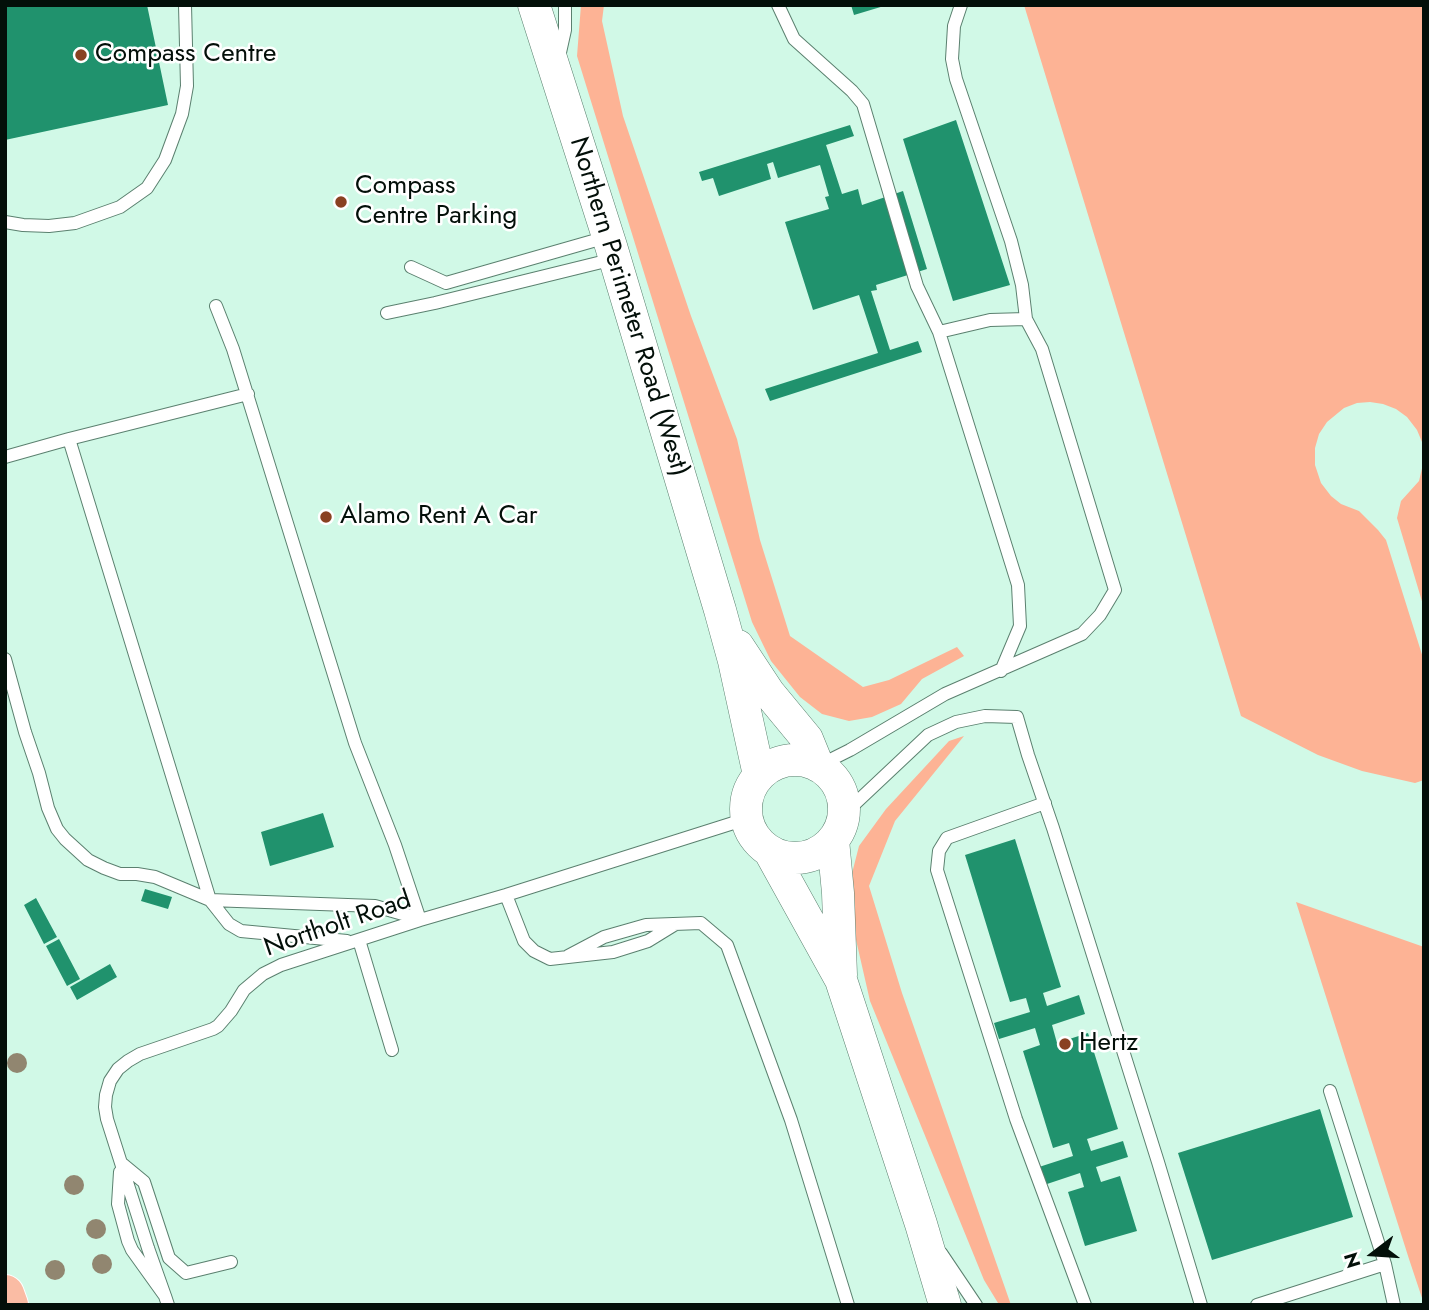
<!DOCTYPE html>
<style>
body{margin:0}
#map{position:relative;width:1429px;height:1310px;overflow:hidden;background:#d1f9e7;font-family:Jost,sans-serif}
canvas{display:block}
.frame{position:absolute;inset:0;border:7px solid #030f09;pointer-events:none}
.north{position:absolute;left:1338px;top:1219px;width:70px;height:70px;-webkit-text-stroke:5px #fff;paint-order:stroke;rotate:253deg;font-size:19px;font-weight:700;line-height:28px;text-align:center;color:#030f09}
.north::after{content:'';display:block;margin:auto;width:24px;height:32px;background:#030f09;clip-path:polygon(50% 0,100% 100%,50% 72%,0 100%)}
</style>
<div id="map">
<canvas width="1429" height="1310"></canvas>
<div class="frame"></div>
<div class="north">N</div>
</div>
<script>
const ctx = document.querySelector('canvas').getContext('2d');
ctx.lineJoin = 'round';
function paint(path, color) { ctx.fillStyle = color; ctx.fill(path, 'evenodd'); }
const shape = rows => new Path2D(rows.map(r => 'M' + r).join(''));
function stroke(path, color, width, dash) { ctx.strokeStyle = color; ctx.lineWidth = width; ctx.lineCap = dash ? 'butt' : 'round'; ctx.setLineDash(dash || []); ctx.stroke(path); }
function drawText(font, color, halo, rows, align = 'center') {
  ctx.font = font + ' Jost,sans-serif'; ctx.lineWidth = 5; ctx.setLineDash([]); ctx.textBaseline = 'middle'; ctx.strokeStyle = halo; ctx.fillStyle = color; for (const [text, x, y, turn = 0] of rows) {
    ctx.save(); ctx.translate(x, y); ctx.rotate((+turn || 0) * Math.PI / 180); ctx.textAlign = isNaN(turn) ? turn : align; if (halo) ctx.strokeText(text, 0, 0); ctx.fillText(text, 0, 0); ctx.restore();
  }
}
paint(shape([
 [581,5,604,5,602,21,623,116,691,316,737,439,760,540,790,636,863,687,889,680,957,647,964,656,922,679,901,704,872,717,849,721,822,714,800,697,771,661,752,622,577,56],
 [1024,5,1424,5,1424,452,1422,442,1417,430,1407,417,1396,409,1383,404,1370,402,1357,403,1344,408,1327,422,1319,434,1315,448,1315,465,1321,483,1331,496,1341,504,1359,511,1378,530,1386,540,1424,661,1424,780,1415,783,1362,771,1318,755,1241,716],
 [1424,460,1424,608,1397,518,1401,501,1419,481],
 [964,736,895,821,869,886,902,993,1011,1305,1004,1305,998,1303,984,1280,870,1001,854,931,849,885,859,846,886,809,949,741],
 [1296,902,1424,947,1424,1304,1409,1259]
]), '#fdb395');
paint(shape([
 [5,5,147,5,168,105,5,140],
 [851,5,883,5,884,6,854,15],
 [956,120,1010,285,953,301,903,139],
 [850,125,854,136,826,145,842,194,858,189,862,205,903,191,927,269,876,285,877,290,871,291,890,350,918,341,922,352,770,401,765,389,878,353,859,295,813,310,785,222,829,209,825,197,829,196,820,165,778,178,773,162,767,164,771,179,719,196,713,178,702,181,699,172],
 [323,813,334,847,270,866,261,832],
 [1015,839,1061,987,1043,993,1047,1006,1079,995,1085,1014,1052,1025,1057,1043,1088,1033,1118,1129,1087,1139,1091,1151,1123,1141,1128,1157,1096,1167,1101,1182,1120,1176,1137,1231,1085,1246,1068,1192,1084,1187,1080,1173,1044,1185,1039,1167,1073,1156,1069,1143,1053,1148,1023,1051,1040,1045,1035,1028,999,1039,994,1023,1030,1012,1026,998,1010,1002,965,855],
 [145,889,172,897,168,909,141,901],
 [36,898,57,937,44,944,24,905],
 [59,939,80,979,67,986,46,946],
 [110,964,117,977,77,1000,70,987],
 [1320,1109,1353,1217,1212,1260,1178,1153]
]), '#20926d');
const service = shape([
 [778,5,794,39,852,91,863,104,917,286,939,332,1018,585,1020,626,1001,671],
 [961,5,954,26,952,59,956,79,1011,241,1022,285,1026,319],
 [559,57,565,30,565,5],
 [5,222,23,225,49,226,75,223,120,207,147,188,165,160,182,114,187,86,185,5],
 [411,267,446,283,607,237],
 [216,306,233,349,355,743,395,845,420,920],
 [387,313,435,303,614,259],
 [69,439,210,900,229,924,241,931,347,941],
 [5,457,69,439,248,394],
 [5,659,25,732,39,773,48,808,57,829,65,839,88,860,104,868,120,874,137,874,155,877,210,900,375,906,420,919],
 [818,766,850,750,945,694,1082,634,1100,615,1115,590,1042,349,1026,319,990,320,939,332],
 [1045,803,947,838,939,851,937,870,1016,1119,1085,1305],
 [843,815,928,735,956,722,985,716,1017,717,1028,755,1053,828,1158,1162,1201,1305],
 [506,895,524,941,534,951,550,959,613,952,648,941,674,925],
 [359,940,392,1050],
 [568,956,604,937,646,925,701,923,727,945,791,1120,848,1305],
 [1330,1091,1385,1264,1394,1305],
 [121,1163,144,1182,169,1258,186,1273,231,1262],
 [120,1172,118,1204,128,1241,132,1250,165,1296,168,1305],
 [941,1253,976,1305],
 [165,1296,148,1248,107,1119,105,1107,106,1095,110,1081,118,1069,128,1061,140,1054,213,1029,218,1026,231,1011,244,990,263,974,281,965,420,920,506,895,746,819],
 [1257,1305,1385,1264]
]);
const tertiary = shape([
 [534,5,611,246,720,610,734,661,759,775],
 [738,646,769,693,807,739,818,766],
 '746 809a49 49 0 1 1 98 0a49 49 0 1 1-98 0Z',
 [833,840,838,893,841,975],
 [770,852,841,980,921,1224,945,1305]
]);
const trunk = shape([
 [5,1294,9,1305]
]);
stroke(service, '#5b806f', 14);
stroke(tertiary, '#5b806f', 33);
stroke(trunk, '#fff', 40);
stroke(service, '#fff', 12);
stroke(tertiary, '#fff', 32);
stroke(trunk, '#fabca4', 38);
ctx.fillStyle = '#918670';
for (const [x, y] of [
 [17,1063],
 [74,1185],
 [96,1229],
 [102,1264],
 [55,1270]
]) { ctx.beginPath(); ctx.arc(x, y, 10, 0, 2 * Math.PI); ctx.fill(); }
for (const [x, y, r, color] of [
 [81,55,7,"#894121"],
 [341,202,7,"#894121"],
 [326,517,7,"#894121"],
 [1065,1044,7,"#894121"]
]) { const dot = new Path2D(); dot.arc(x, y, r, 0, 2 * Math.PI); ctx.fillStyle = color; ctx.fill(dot); stroke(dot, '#fff', 2.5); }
drawText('26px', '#030f09', '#fff', [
 ["Compass Centre",95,55],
 ["Compass",355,187],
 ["Centre Parking",355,217],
 ["Alamo Rent A Car",340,517],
 ["Hertz",1079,1044]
], 'left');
drawText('26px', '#030f09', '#fff', [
 ["Northern Perimeter Road (West)",628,307,73],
 ["Northolt Road",338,925,-19]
]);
</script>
